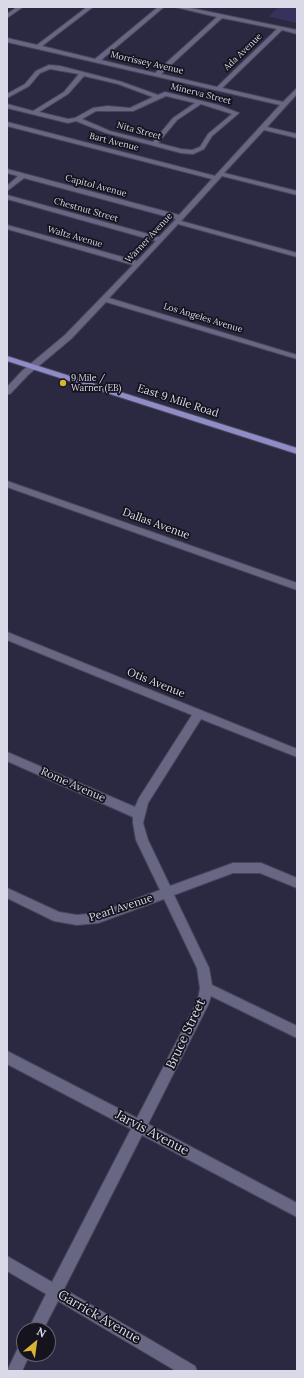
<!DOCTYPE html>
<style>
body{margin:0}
#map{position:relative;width:304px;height:1378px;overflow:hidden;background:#2b2941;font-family:Lora,serif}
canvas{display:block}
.frame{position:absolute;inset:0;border:8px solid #d9d9e8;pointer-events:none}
.north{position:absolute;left:16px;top:1322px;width:40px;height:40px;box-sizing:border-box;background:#14131e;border:1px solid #63626f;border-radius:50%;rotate:29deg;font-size:11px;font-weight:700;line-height:16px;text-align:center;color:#d9d9e8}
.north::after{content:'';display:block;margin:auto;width:14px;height:18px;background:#d7b434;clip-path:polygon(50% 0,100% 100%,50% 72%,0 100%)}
</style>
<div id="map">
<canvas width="304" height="1378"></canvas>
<div class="frame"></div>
<div class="north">N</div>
</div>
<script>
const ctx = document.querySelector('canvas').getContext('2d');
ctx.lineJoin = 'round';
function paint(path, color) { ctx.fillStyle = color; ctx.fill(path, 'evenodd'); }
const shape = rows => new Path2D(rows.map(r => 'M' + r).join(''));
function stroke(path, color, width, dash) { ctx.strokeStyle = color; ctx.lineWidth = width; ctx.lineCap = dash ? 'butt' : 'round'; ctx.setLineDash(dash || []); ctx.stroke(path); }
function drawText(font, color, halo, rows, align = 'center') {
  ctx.font = font + ' Lora,serif'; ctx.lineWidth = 3.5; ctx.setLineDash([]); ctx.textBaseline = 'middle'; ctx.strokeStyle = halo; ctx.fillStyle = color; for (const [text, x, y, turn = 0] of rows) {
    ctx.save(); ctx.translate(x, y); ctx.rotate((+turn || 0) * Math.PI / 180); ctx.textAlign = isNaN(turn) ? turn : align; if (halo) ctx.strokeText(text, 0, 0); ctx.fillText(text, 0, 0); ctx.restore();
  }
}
paint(shape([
 [279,7,297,7,297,23,270,17,269,16]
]), '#36325e');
const minor = shape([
 [17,7,23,7,7,18,7,14,17,7],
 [87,7,93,7,42,46,95,59,158,7,164,7,101,60,155,73,217,17,175,7,186,7,297,30,297,34,282,30,222,88,283,102,297,88,297,94,267,127,297,134,297,138,264,130,224,173,297,191,297,195,222,176,181,221,297,253,297,257,178,224,109,298,297,355,297,359,106,302,71,339,28,375,10,394,7,394,7,387,22,371,65,335,133,265,7,229,7,225,137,261,156,241,7,199,7,195,159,237,176,219,24,178,7,191,7,186,18,176,7,173,7,169,179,215,212,179,7,126,7,122,215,176,280,105,7,42,7,38,37,45,87,7],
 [222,18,277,29,217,87,161,74,222,18],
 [49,65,60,66,122,82,158,95,165,92,218,105,239,113,212,136,204,149,193,154,181,153,106,133,76,121,68,123,7,108,7,104,33,111,64,92,79,74,50,69,40,73,29,86,7,98,7,94,25,84,36,71,49,65],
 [84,76,118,84,153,97,130,108,108,106,93,108,75,118,68,119,39,112,68,94,84,76],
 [166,96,195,103,173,118,153,142,110,131,82,119,96,111,133,111,166,96],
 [201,104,232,114,208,134,200,147,192,150,181,149,158,143,177,120,201,104],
 [7,481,297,583,297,590,7,487,7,481],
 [7,632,297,749,297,757,201,719,148,803,143,823,148,840,170,886,233,863,261,863,297,878,297,888,260,873,233,873,174,895,209,968,212,985,297,1026,297,1038,211,996,208,1005,148,1124,297,1203,297,1217,142,1135,64,1289,195,1366,197,1371,176,1371,58,1301,43,1330,28,1330,46,1294,7,1271,7,1256,52,1282,131,1129,7,1064,7,1051,137,1118,198,1000,200,988,197,968,164,899,98,923,77,925,54,921,7,898,7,888,59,912,77,915,98,913,160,890,136,840,133,823,133,817,7,761,7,752,135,807,139,798,192,715,7,640,7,632],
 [24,1344,24,1354,30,1354,22,1371,7,1371,19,1346,24,1344]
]);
const major = shape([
 [7,356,297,448,297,454,7,361,7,356]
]);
stroke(minor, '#464559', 2);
stroke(major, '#464559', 2);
paint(minor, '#686783');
paint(major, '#8f8cc6');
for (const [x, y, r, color] of [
 [63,383,4,"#d7b434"]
]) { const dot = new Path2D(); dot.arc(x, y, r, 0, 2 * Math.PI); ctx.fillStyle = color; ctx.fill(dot); stroke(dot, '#14131e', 1.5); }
drawText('9px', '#d9d9e8', '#14131e', [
 ["Ada Avenue",243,52,-44],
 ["Morrissey Avenue",147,63,13],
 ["Minerva Street",201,94,14],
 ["Nita Street",139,131,15],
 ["Bart Avenue",114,142,14],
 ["Capitol Avenue",96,186,15],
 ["Chestnut Street",86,210,16],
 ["Waltz Avenue",75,237,16],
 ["Warner Avenue",149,238,-47],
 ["Los Angeles Avenue",203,318,17]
]);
drawText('9px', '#d9d9e8', '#14131e', [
 ["9 Mile /",71,378],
 ["Warner (EB)",71,388]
], 'left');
drawText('11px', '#d9d9e8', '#14131e', [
 ["East 9 Mile Road",178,401,18],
 ["Dallas Avenue",156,524,20],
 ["Otis Avenue",156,683,22],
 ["Rome Avenue",73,785,24],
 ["Pearl Avenue",121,908,-18]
]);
drawText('13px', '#d9d9e8', '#14131e', [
 ["Bruce Street",186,1034,-65],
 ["Jarvis Avenue",152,1133,28],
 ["Garrick Avenue",99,1317,30]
]);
</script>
